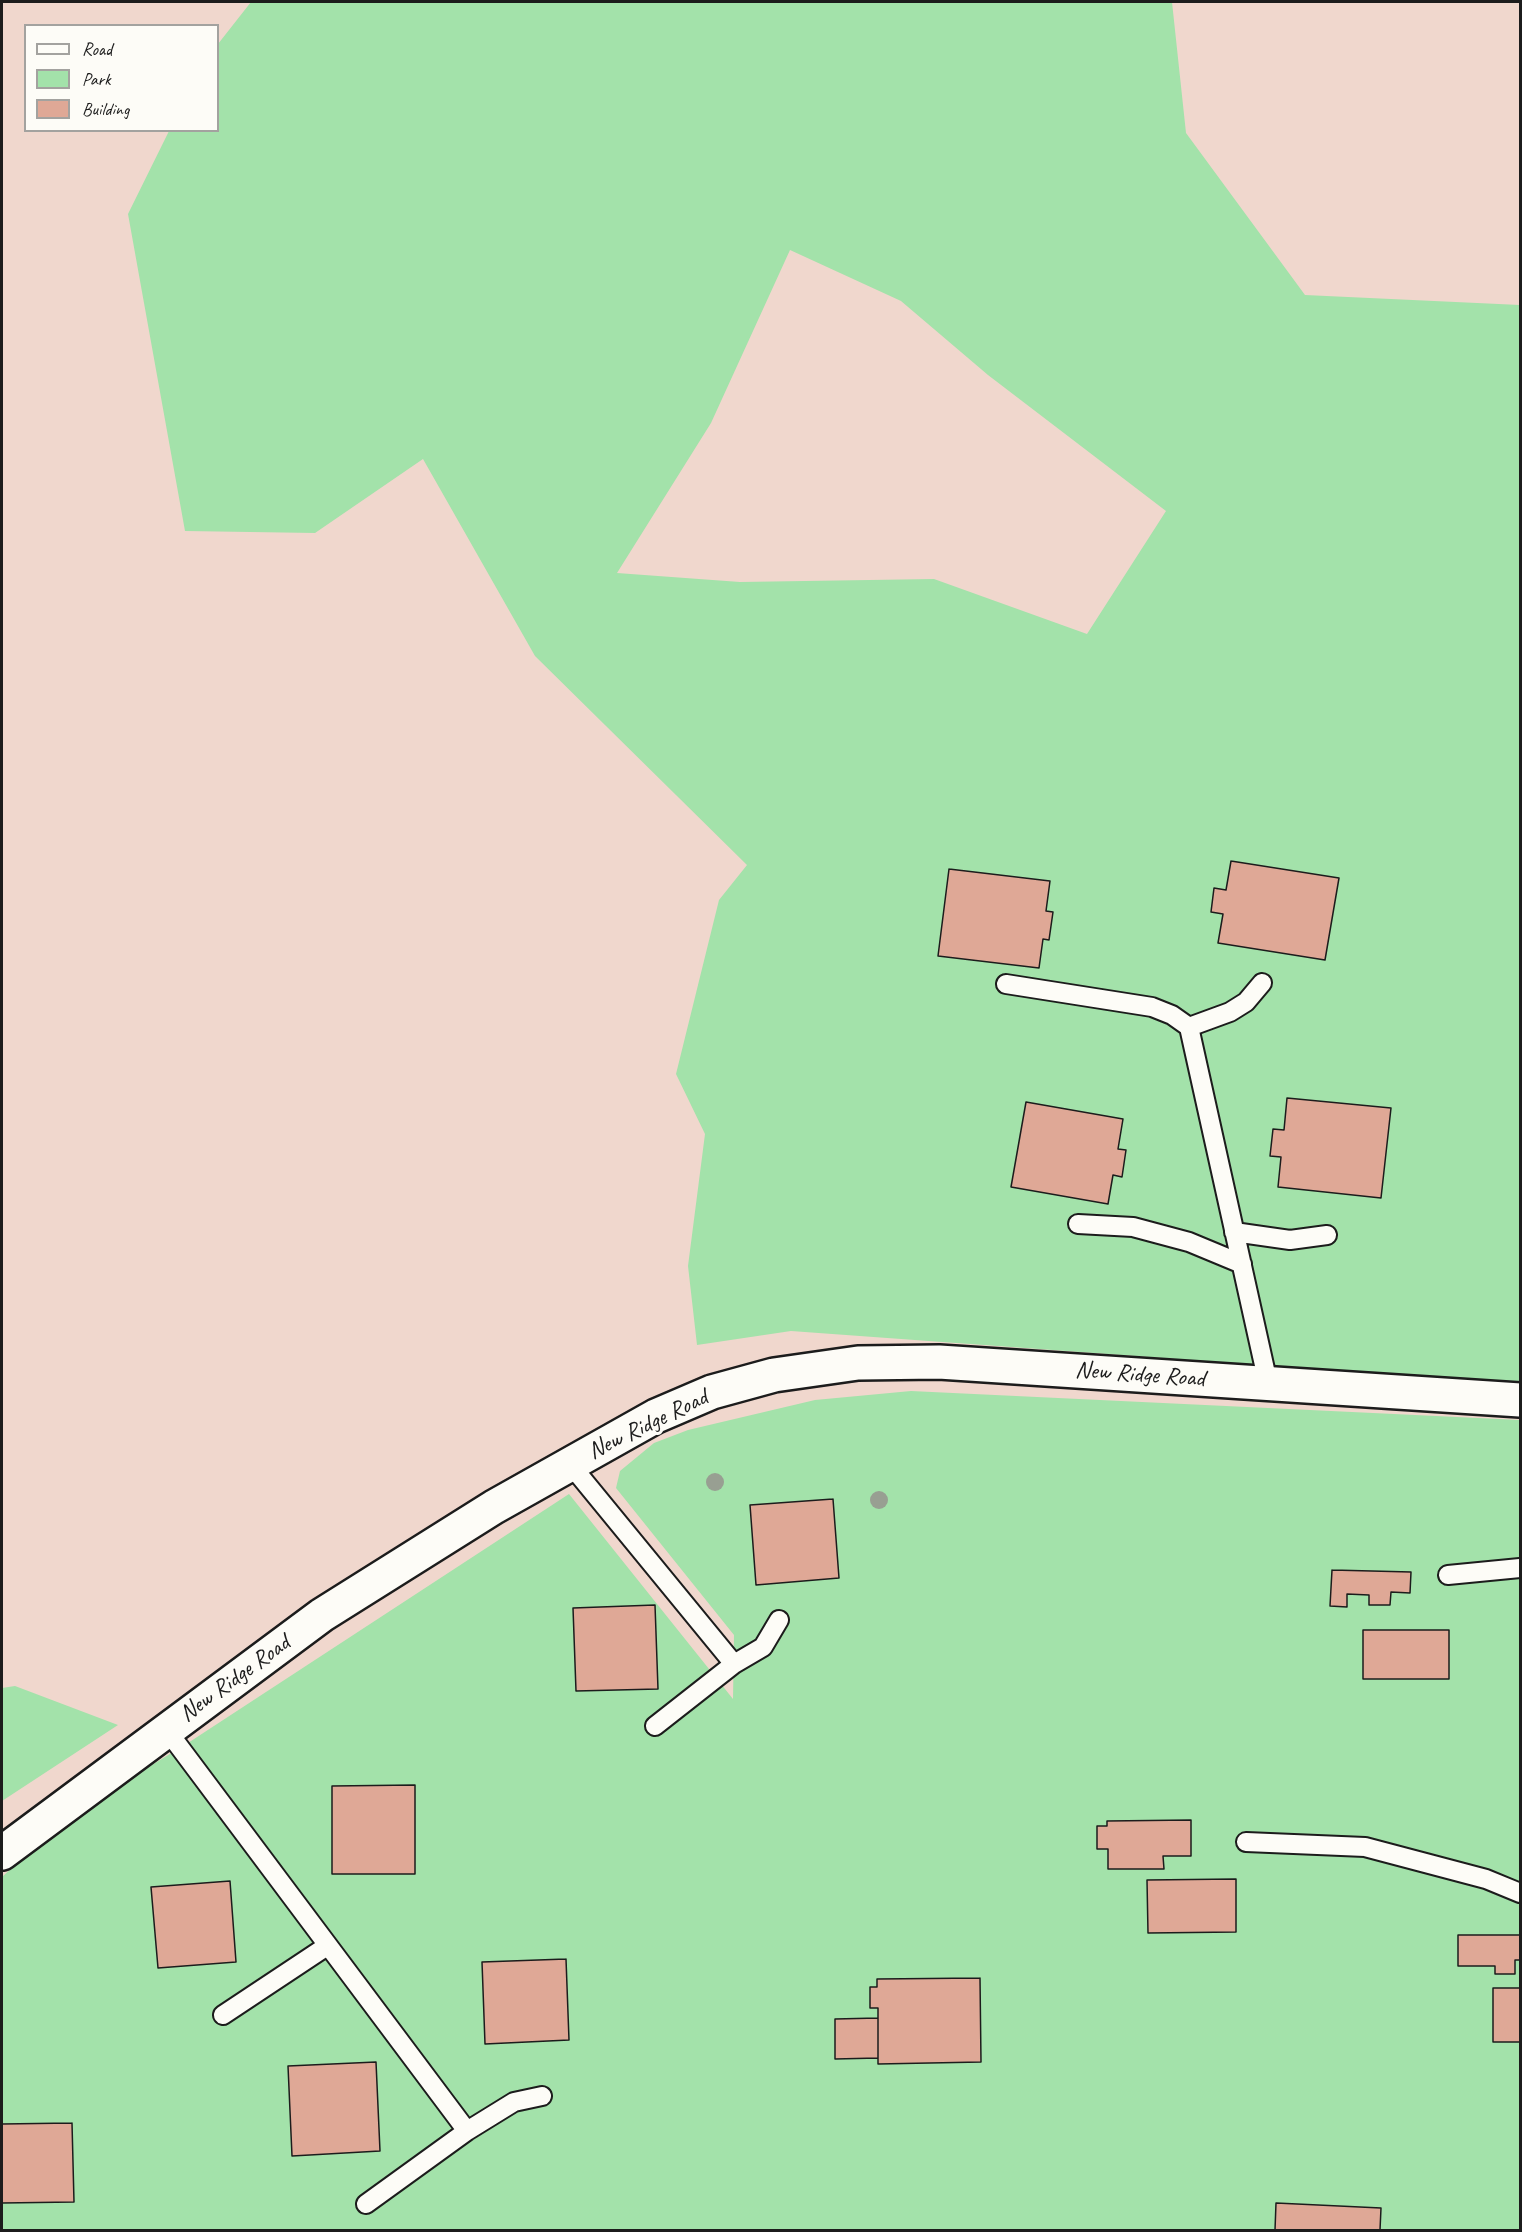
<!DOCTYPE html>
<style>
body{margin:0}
#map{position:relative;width:1522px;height:2232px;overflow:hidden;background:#f7ebe4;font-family:Caveat,sans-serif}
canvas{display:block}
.frame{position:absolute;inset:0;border:3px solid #1c1c1c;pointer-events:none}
.legend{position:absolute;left:24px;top:24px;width:195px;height:108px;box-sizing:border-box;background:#fdfcf7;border:2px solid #a3a29f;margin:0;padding:8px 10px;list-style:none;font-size:18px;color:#1c1c1c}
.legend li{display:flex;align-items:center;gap:12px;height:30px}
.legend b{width:30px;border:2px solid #a3a29f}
</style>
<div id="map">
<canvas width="1522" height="2232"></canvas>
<div class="frame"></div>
<ul class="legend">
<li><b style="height:8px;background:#fdfcf7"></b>Road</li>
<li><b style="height:16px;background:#a3e2aa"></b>Park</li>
<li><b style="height:16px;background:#dfa896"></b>Building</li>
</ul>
</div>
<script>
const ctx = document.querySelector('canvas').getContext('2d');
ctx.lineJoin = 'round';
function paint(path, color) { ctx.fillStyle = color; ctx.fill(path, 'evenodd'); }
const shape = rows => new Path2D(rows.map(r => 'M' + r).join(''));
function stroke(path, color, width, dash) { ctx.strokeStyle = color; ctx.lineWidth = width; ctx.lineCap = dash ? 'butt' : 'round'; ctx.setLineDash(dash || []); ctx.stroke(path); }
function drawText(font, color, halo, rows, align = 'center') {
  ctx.font = font + ' Caveat,sans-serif'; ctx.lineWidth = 6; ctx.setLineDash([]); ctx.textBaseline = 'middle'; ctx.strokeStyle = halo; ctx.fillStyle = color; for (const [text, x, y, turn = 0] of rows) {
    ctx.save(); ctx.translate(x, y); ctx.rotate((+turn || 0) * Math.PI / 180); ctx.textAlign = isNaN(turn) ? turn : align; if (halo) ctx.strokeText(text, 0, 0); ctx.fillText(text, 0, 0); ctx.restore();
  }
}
paint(shape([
 [2,2,1520,2,1520,2230,2,2230],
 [26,26,218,26,218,130,26,130]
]), '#f0d7cd');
paint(shape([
 [251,2,1172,2,1186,133,1305,295,1520,305,1520,1384,791,1331,697,1345,688,1266,705,1134,676,1074,719,900,747,865,535,656,423,459,315,533,185,531,128,214,169,131,218,130,218,44],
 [790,250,901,301,988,375,1166,511,1087,634,934,579,740,582,617,573,711,423],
 [911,1391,1520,1420,1520,2230,2,2230,2,1877,42,1840,98,1798,191,1741,569,1494,733,1699,734,1635,616,1488,620,1471,654,1443,688,1430,815,1400],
 [15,1686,118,1725,2,1801,2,1688]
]), '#a3e2aa');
const building = shape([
 [1231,861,1339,878,1325,960,1218,943,1223,914,1211,912,1214,888,1226,890,1231,861],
 [949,869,1050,881,1046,911,1053,912,1049,940,1043,939,1039,968,938,956,949,869],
 [1287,1098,1391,1108,1381,1198,1278,1187,1281,1157,1270,1156,1273,1129,1284,1130,1287,1098],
 [1026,1102,1123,1119,1118,1149,1126,1150,1122,1177,1113,1175,1108,1204,1011,1187,1026,1102],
 [833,1499,839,1578,756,1585,750,1505,833,1499],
 [1332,1570,1411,1572,1410,1593,1391,1592,1390,1605,1369,1605,1369,1595,1347,1594,1347,1607,1330,1606,1332,1570],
 [655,1605,658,1689,576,1691,573,1608,655,1605],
 [1363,1630,1449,1630,1449,1679,1363,1679,1363,1630],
 [415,1785,415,1874,332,1874,332,1786,415,1785],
 [1191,1820,1191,1856,1163,1856,1164,1869,1108,1869,1108,1849,1097,1849,1097,1826,1107,1826,1107,1821,1191,1820],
 [1236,1879,1236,1932,1148,1933,1147,1880,1236,1879],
 [230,1881,236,1962,158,1968,151,1887,230,1881],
 [1458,1935,1520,1935,1520,1960,1515,1960,1515,1974,1495,1974,1495,1966,1458,1966,1458,1935],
 [566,1959,569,2040,485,2044,482,1962,566,1959],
 [980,1978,981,2062,878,2064,878,2008,870,2008,870,1987,877,1987,877,1979,980,1978],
 [1493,1988,1520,1988,1520,2042,1493,2042,1493,1988],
 [878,2018,878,2058,835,2059,835,2019,878,2018],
 [376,2062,380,2151,292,2156,288,2066,376,2062],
 [72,2123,74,2202,2,2203,2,2124,72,2123],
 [1276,2203,1381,2208,1380,2230,1275,2230,1276,2203]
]);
paint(building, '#dfa896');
stroke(building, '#1c1c1c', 1.5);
const lane = shape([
 [1006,984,1152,1007,1172,1015,1189,1027,1268,1383],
 [1189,1027,1230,1012,1246,1002,1262,983],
 [1078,1224,1133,1227,1189,1242,1242,1264],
 [1234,1232,1290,1240,1327,1235],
 [570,1464,734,1664],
 [1448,1575,1520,1568],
 [655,1726,734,1664,763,1647,779,1620],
 [166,1729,467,2131],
 [1246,1842,1365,1847,1486,1879,1520,1893],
 [223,2015,327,1946],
 [366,2204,467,2131,514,2102,542,2096]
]);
const street = shape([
 [2,1853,322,1615,494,1507,656,1416,712,1392,774,1375,858,1363,939,1362,1520,1400]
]);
stroke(lane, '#1c1c1c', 22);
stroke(street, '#1c1c1c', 38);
stroke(lane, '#fdfcf7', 18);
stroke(street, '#fdfcf7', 33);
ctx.fillStyle = '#989f92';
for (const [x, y] of [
 [715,1482],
 [879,1500]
]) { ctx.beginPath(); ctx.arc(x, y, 9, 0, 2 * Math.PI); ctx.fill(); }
drawText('24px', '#1c1c1c', '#fdfcf7', [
 ["New Ridge Road",1140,1375,4],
 ["New Ridge Road",648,1425,-26],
 ["New Ridge Road",235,1679,-36]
]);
</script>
